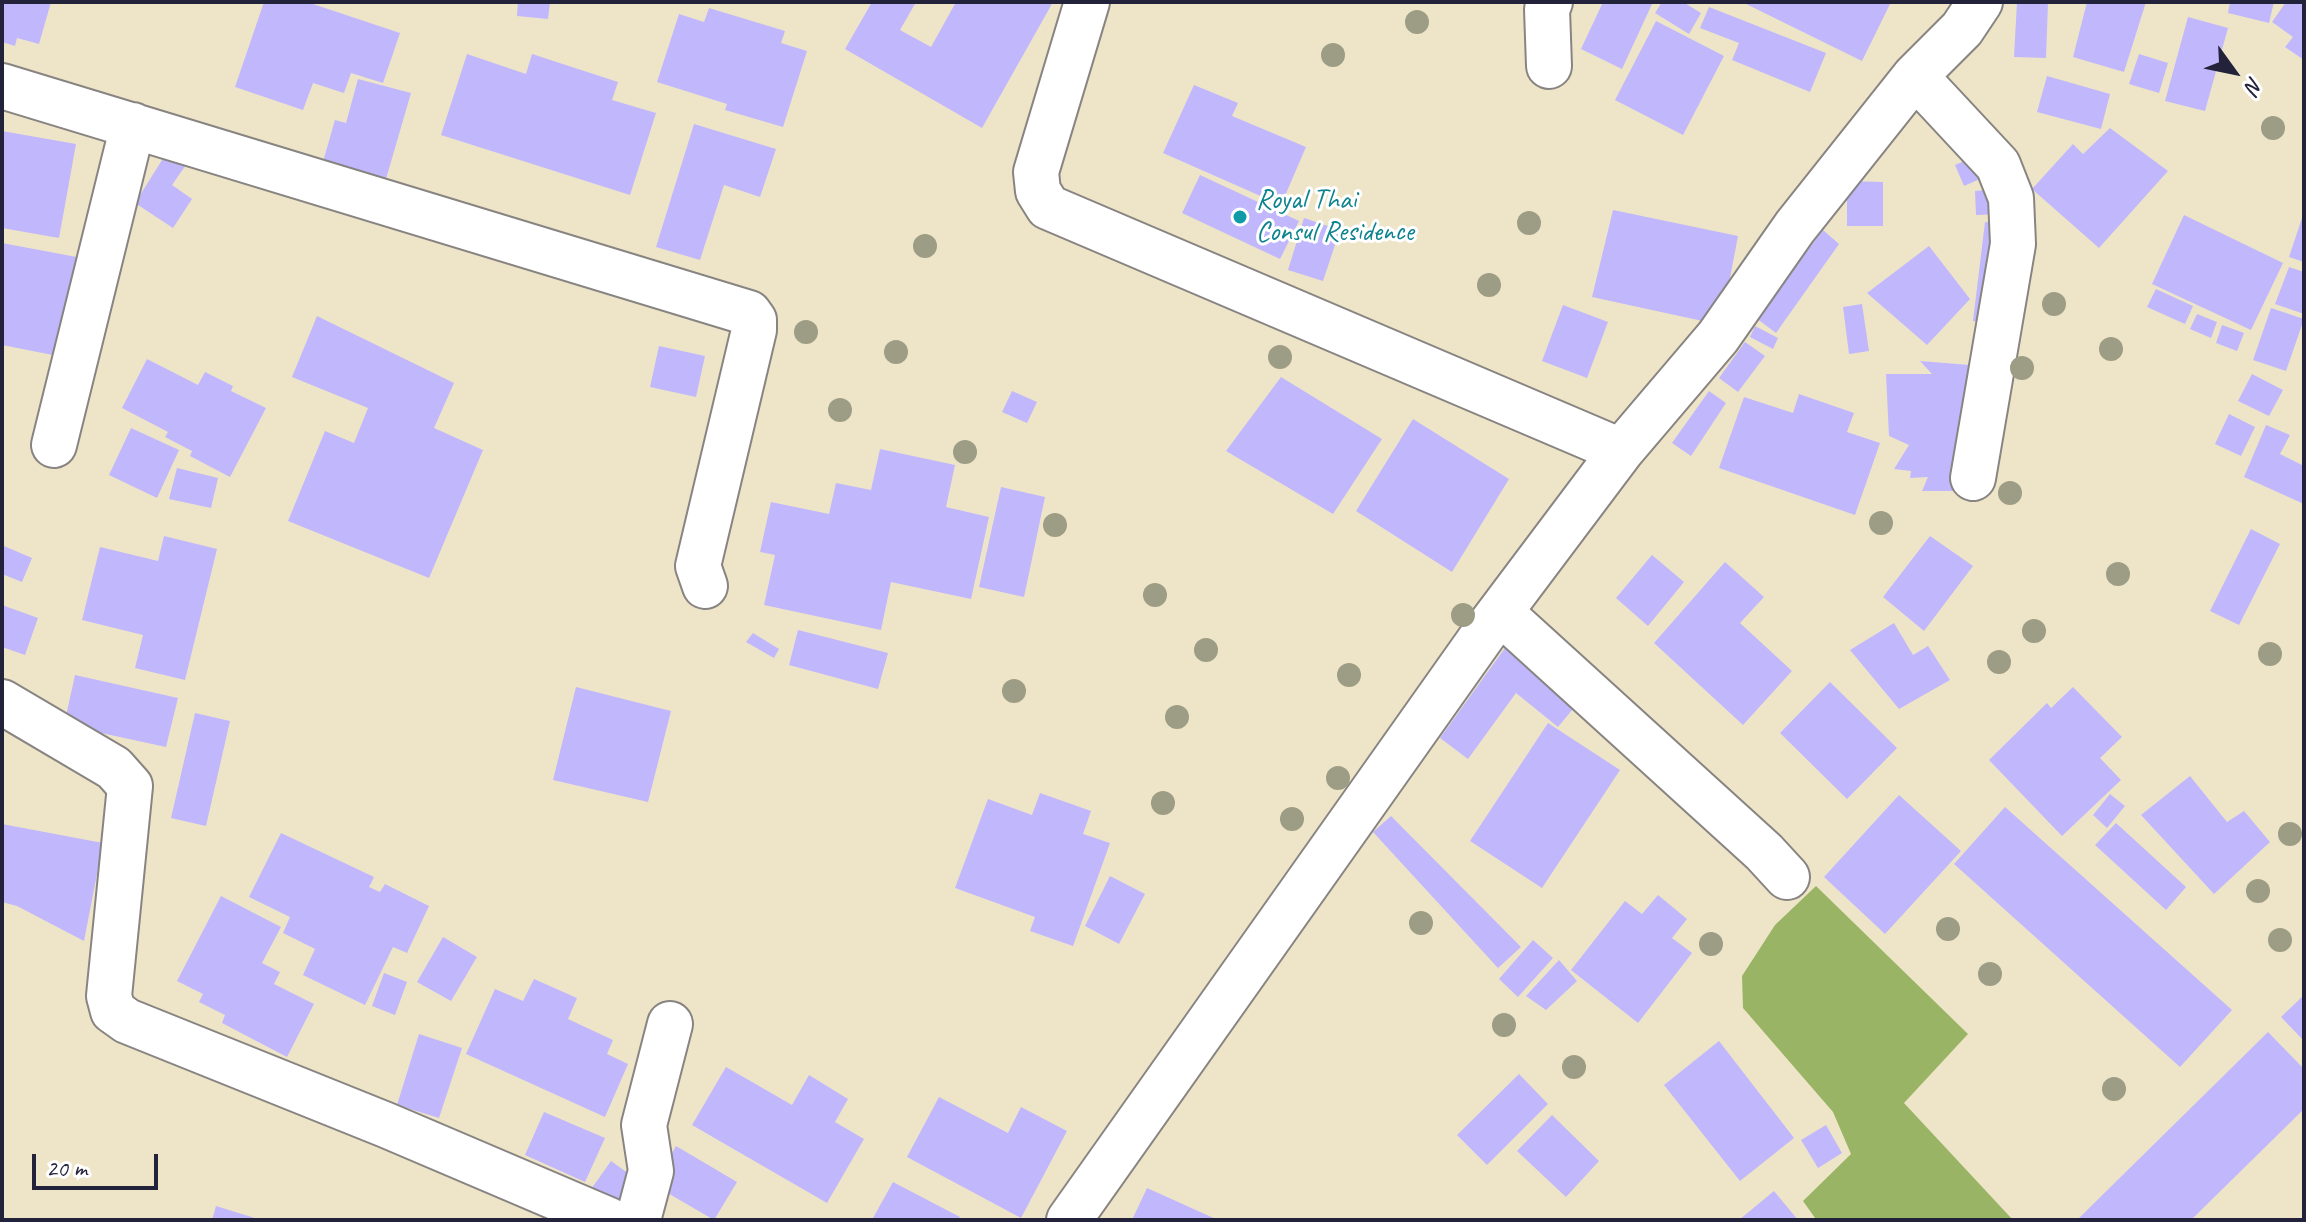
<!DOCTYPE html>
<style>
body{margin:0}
#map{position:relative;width:2306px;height:1222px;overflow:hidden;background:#eee5c8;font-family:Caveat,sans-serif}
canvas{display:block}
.frame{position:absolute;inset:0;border:4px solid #22223b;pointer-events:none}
.north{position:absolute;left:2194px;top:32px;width:80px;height:80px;-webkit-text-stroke:6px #fff;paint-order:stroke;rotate:123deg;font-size:22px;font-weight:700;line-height:32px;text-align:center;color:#22223b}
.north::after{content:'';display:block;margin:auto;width:28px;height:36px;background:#22223b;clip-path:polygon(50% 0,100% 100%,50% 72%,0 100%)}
.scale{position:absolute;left:32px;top:1154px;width:126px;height:36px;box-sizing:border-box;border:4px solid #22223b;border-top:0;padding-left:10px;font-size:24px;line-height:28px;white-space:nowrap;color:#22223b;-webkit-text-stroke:6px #fff;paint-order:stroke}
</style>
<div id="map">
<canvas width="2306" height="1222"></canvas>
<div class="frame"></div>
<div class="north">N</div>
<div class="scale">20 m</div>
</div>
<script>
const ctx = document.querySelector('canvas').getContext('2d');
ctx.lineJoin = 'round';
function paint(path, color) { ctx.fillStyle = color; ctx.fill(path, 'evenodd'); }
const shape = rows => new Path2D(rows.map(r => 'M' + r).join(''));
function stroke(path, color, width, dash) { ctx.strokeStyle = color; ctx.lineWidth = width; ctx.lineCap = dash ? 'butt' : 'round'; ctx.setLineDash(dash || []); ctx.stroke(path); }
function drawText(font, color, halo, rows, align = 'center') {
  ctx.font = font + ' Caveat,sans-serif'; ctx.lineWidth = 6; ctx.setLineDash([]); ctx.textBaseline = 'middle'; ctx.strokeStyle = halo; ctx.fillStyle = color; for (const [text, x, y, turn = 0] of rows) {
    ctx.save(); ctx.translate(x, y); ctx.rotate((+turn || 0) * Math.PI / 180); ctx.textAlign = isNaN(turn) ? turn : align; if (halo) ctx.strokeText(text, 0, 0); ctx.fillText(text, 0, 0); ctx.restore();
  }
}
paint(shape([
 [1816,886,1968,1034,1904,1103,2013,1220,1814,1220,1815,1218,1803,1201,1851,1154,1833,1112,1743,1008,1742,976,1775,925]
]), '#9ab466');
paint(shape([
 [2,2,51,2,39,44,17,38,15,46,2,42],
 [264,2,307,2,400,33,383,83,351,73,344,93,313,83,303,110,235,87],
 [518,2,550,2,548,19,517,16],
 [872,2,916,2,900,30,931,47,956,2,1053,2,982,128,845,49],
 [1603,2,1653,2,1622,69,1581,49],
 [1662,2,1683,2,1701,13,1689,34,1655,13],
 [1742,2,1891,2,1862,61],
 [2017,2,2048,2,2046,58,2014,57],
 [2087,2,2146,2,2124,72,2073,57],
 [2230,2,2274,2,2269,23,2228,13],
 [2286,2,2304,2,2304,60,2285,47,2293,37,2272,22],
 [1709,7,1826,53,1810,92,1732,60,1739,43,1700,28],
 [709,8,785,31,781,43,807,51,783,127,725,110,727,104,657,82,679,14,704,22],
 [2188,17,2228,28,2205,111,2165,101],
 [1656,21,1724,56,1683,135,1615,100],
 [467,54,526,74,532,54,618,82,612,100,656,113,630,195,441,135],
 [2139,54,2168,63,2159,93,2129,84],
 [2047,76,2110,94,2101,129,2037,112],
 [358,79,411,93,386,179,341,166,322,165,335,120,346,123],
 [1194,85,1238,103,1232,116,1306,147,1281,205,1163,153],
 [694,124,776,149,760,197,724,185,700,260,656,247],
 [2110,128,2168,171,2099,248,2032,189,2073,144,2083,154],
 [2,131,76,144,59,238,2,228],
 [169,149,188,162,172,185,192,199,173,228,135,203],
 [1980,154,1989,175,1964,186,1955,165],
 [1200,175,1299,221,1280,259,1182,213],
 [1847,181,1883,182,1883,226,1847,226],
 [2001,189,2003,214,1976,215,1975,191],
 [1613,210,1738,236,1721,325,1592,297],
 [2304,212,2304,262,2289,257],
 [2184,215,2283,263,2251,330,2152,284],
 [1304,218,1340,230,1323,281,1288,270],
 [1985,222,2010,225,1997,324,1973,321],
 [1823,230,1839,244,1776,333,1756,318],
 [2,243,82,258,63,357,2,345],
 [1929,246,1970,299,1927,345,1867,293],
 [2289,267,2304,272,2304,314,2275,304],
 [2156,289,2193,306,2185,324,2147,307],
 [1862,304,1869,351,1849,354,1843,307],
 [1563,305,1608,322,1587,378,1542,361],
 [2271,308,2304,319,2286,371,2253,360],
 [2197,314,2217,322,2211,338,2190,329],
 [317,316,454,383,434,428,483,450,429,578,288,521,325,431,354,443,368,408,292,377],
 [2222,325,2244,333,2237,351,2216,343],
 [1755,326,1778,338,1773,349,1750,337],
 [1745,342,1765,356,1738,392,1719,378],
 [659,346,705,356,696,397,650,387],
 [147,359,198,385,205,372,233,386,231,391,266,408,230,477,190,456,192,451,165,437,168,432,122,408],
 [1920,361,1982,366,1962,491,1922,491,1928,477,1910,478,1911,471,1894,469,1909,445,1889,436,1886,374,1932,374],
 [2252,374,2283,390,2269,416,2238,401],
 [1281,377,1382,439,1333,514,1226,451],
 [1012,391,1037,402,1027,423,1002,412],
 [1709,391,1726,403,1691,456,1672,443],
 [1799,394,1854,413,1847,432,1880,443,1855,515,1719,468,1744,397,1793,413],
 [2229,414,2255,427,2241,456,2215,444],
 [1413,419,1509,479,1452,572,1356,511],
 [2266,425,2290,435,2280,454,2304,466,2304,504,2244,477],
 [131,428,179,450,157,498,109,475],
 [880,449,955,465,946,507,989,517,971,599,891,582,881,630,764,605,775,555,760,552,771,502,829,514,836,483,871,490],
 [177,468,218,478,211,508,169,499],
 [1001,487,1045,497,1024,597,979,587],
 [2251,529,2280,544,2239,625,2210,611],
 [164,536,217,549,185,680,135,668,143,635,82,620,100,547,158,561],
 [1930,536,1973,566,1924,631,1883,597],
 [4,546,32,558,22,582,2,574],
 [1652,555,1684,582,1648,626,1616,598],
 [1725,562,1764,597,1740,623,1792,671,1743,725,1654,643],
 [2,605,38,618,25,655,2,647],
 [1894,623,1913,655,1928,646,1950,680,1899,709,1850,650],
 [798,630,888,653,878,689,789,665],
 [753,633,779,649,774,658,746,642],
 [1510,641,1582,698,1558,727,1516,693,1468,759,1440,738],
 [75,675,178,698,166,747,64,725],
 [1830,682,1897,748,1847,799,1780,733],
 [576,687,671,711,648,802,553,780],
 [2073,687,2122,737,2100,758,2121,780,2062,836,1989,760,2047,703,2051,708],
 [195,713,230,721,206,826,171,818],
 [1548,723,1620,770,1542,888,1470,841],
 [2190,776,2227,822,2244,811,2270,842,2214,894,2141,815],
 [1040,793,1091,811,1083,834,1110,843,1073,946,1030,931,1035,917,955,888,988,799,1032,815],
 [2110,794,2125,806,2107,828,2093,815],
 [1899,795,1961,851,1885,934,1824,877],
 [2005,807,2232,1010,2180,1067,1954,864],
 [1391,816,1521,947,1498,968,1373,832],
 [2116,823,2186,887,2166,910,2095,845],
 [2,824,103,843,84,941,17,906,2,902],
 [281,833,374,877,369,887,380,892,385,884,429,906,407,953,393,947,365,1005,303,975,315,949,283,933,290,917,249,897],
 [1110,876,1145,894,1119,944,1085,926],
 [1658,895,1687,919,1672,938,1692,953,1638,1023,1571,970,1625,901,1642,914],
 [221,896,281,927,262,963,280,972,274,984,314,1004,287,1057,222,1023,225,1015,199,1002,203,994,177,981],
 [443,937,477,957,451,1001,417,982],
 [1533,940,1553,958,1518,997,1499,979],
 [1559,960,1577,981,1546,1010,1526,996],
 [384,973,407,982,395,1015,372,1006],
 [534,979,577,998,568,1019,613,1040,607,1054,628,1064,605,1117,466,1054,495,989,523,1001],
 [2304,995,2304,1041,2281,1017],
 [2268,1032,2304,1069,2304,1109,2191,1220,2077,1220],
 [419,1034,462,1048,439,1118,397,1105],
 [1719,1041,1794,1138,1740,1181,1664,1085],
 [726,1067,792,1105,809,1075,848,1099,835,1122,864,1139,827,1203,692,1125],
 [1519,1074,1548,1104,1487,1165,1457,1135],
 [939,1097,1008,1133,1021,1107,1067,1131,1021,1218,907,1157],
 [544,1112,605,1138,585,1182,525,1155],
 [1552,1115,1599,1161,1566,1197,1517,1151],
 [1826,1125,1842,1153,1818,1168,1801,1140],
 [676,1146,737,1182,714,1220,654,1185],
 [611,1161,646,1186,625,1216,589,1192],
 [893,1182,960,1217,958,1220,873,1218],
 [1147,1188,1218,1220,1132,1220],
 [1774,1191,1798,1220,1739,1220],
 [216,1206,258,1219,258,1220,212,1220]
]), '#c0b7fd');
const minor = shape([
 [1087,2,1036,172,1038,191,1048,207,1621,451],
 [1549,66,1547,9,1550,2],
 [1915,76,1998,165,2011,198,2013,244,1973,478],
 [2,86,749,313,754,320,754,330,698,566,705,586],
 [54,445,133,125],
 [1500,612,1764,852,1787,877],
 [2,702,114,768,130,786,109,996,113,1011,127,1021,386,1125,609,1220],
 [638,1220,651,1171,644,1125,670,1024],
 [1069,1220,1488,628,1621,451,1718,337,1795,227,1915,76,1962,29,1980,2]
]);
stroke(minor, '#888482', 48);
stroke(minor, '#fff', 44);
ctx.fillStyle = '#9d9c85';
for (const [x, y] of [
 [1417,22],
 [1333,55],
 [2273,128],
 [1529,223],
 [925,246],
 [1489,285],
 [2054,304],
 [806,332],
 [2111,349],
 [896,352],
 [1280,357],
 [2022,368],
 [840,410],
 [965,452],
 [2010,493],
 [1881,523],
 [1055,525],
 [2118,574],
 [1155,595],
 [1463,615],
 [2034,631],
 [1206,650],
 [2270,654],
 [1999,662],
 [1349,675],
 [1014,691],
 [1177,717],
 [1338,778],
 [1163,803],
 [1292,819],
 [2290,834],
 [2258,891],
 [1421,923],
 [1948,929],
 [2280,940],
 [1711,944],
 [1990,974],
 [1504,1025],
 [1574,1067],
 [2114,1089]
]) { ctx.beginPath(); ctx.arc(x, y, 12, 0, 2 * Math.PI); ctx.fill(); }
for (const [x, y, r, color] of [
 [1240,217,8,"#0f9aa8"]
]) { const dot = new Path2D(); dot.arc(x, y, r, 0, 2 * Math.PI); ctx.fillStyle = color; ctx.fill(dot); stroke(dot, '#fff', 3); }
drawText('28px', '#0d838f', '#fff', [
 ["Royal Thai",1256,201],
 ["Consul Residence",1256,233]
], 'left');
</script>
